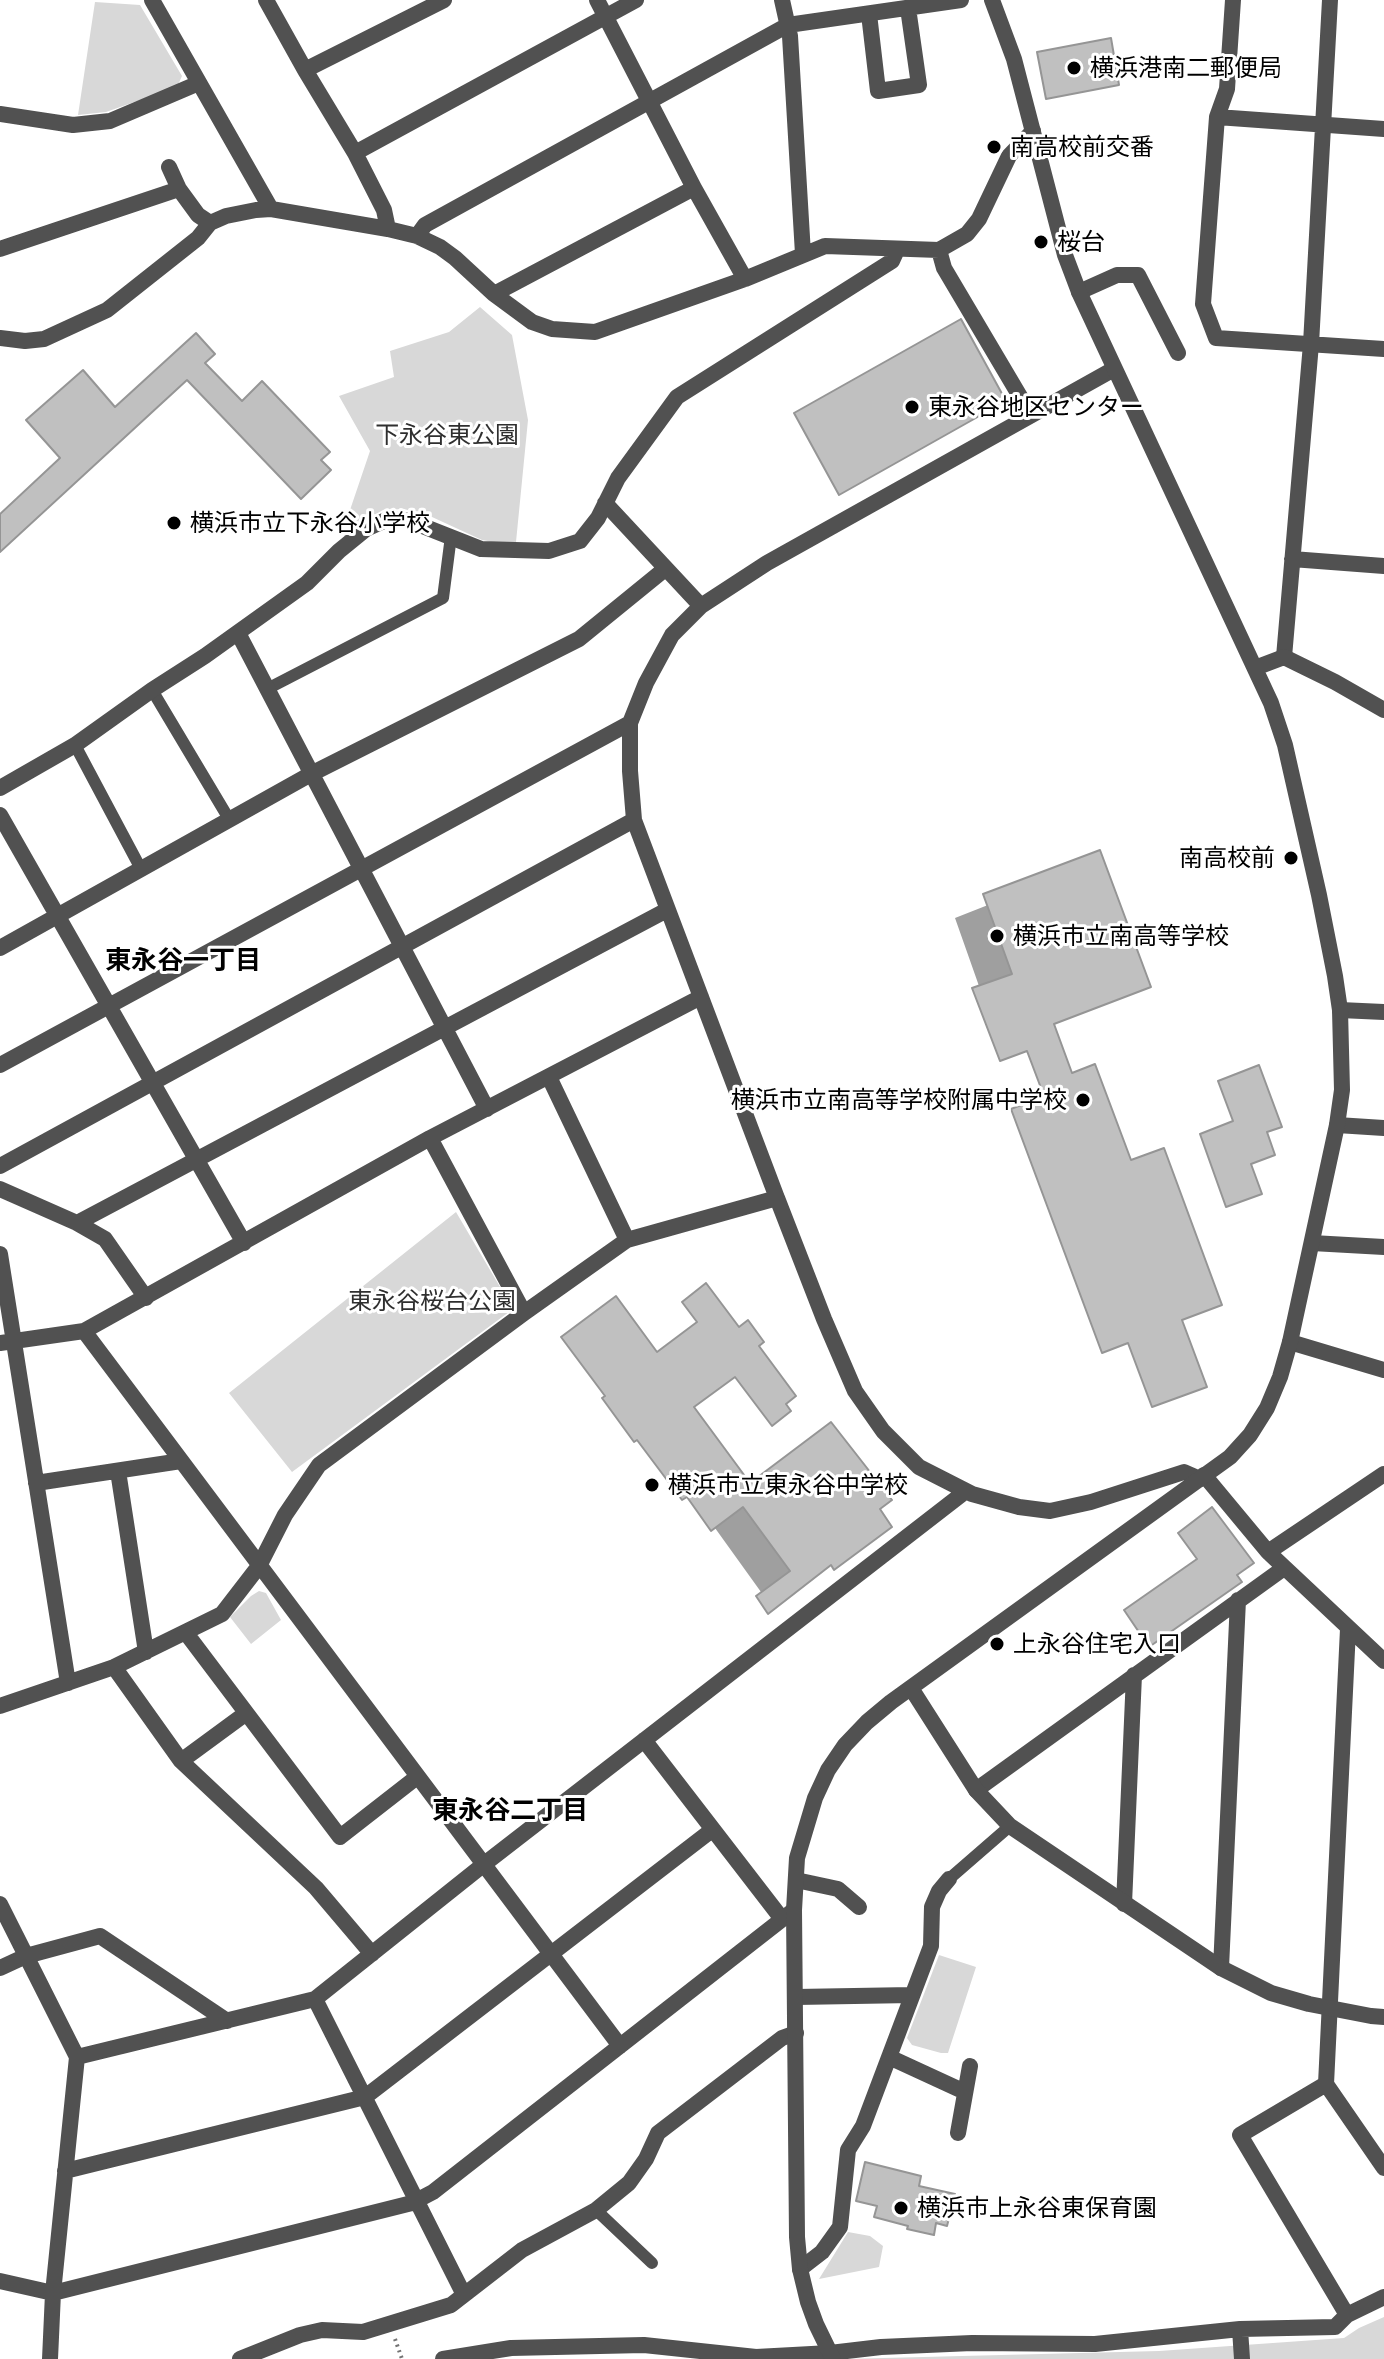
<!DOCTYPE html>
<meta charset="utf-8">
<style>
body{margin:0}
canvas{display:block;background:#fff}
</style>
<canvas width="1384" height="2359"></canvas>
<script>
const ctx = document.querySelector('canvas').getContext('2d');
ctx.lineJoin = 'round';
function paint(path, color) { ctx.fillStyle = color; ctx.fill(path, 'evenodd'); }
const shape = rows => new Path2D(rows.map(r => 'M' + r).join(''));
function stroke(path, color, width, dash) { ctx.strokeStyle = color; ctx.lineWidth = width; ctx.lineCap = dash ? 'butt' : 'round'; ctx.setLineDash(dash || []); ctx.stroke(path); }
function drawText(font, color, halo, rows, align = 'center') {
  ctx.font = font + ' "Golos Text","Noto Sans JP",sans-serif'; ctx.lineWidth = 6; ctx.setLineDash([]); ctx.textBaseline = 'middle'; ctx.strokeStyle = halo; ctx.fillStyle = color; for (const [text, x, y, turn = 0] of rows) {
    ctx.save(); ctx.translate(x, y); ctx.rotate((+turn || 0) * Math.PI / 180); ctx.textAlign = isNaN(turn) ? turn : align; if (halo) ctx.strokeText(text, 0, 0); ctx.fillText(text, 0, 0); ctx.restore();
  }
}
paint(shape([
 [95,2,140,5,182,76,177,87,106,112,78,115],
 [480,307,512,335,528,420,516,542,499,543,482,540,432,517,404,509,383,510,367,519,344,537,350,510,370,451,339,396,394,377,390,351,449,332],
 [456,1212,513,1309,292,1472,229,1393],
 [259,1591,266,1593,281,1620,251,1644,230,1617,251,1596],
 [939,1955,976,1967,948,2053,941,2053,912,2045,907,2038],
 [848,2232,870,2236,883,2246,879,2267,819,2279],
 [1384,2317,1384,2359,844,2359,1159,2351,1344,2338,1359,2328]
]), '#d8d8d8');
paint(shape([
 [988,905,1012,974,979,986,955,918],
 [743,1507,790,1571,761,1592,715,1528]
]), '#9f9f9f');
const building = shape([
 [1111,38,1119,85,1046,99,1037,52,1111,38],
 [961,319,1006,401,839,495,794,413,961,319],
 [196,333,215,354,205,363,242,401,262,381,330,452,321,460,331,470,301,499,187,380,0,552,0,514,60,458,26,420,83,370,115,407,196,333],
 [1100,850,1151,987,1054,1024,1072,1073,1095,1064,1131,1160,1164,1148,1222,1305,1182,1320,1207,1387,1152,1407,1128,1343,1102,1353,1011,1109,1044,1096,1027,1051,1000,1061,972,988,1012,974,983,894,1100,850],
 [1259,1065,1282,1127,1267,1132,1275,1155,1251,1164,1262,1194,1226,1207,1200,1134,1233,1121,1218,1081,1259,1065],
 [706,1283,739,1327,748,1320,764,1342,759,1346,796,1396,786,1404,791,1411,772,1426,735,1377,694,1407,750,1483,831,1422,892,1500,880,1509,892,1527,834,1570,831,1565,768,1614,756,1596,790,1571,743,1507,711,1531,687,1497,682,1500,637,1440,634,1442,602,1398,605,1396,561,1337,616,1296,657,1352,697,1322,682,1302,706,1283],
 [1212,1507,1254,1563,1237,1575,1242,1582,1149,1647,1124,1610,1197,1559,1178,1533,1212,1507],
 [865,2162,921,2176,919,2186,955,2194,947,2226,936,2223,934,2235,907,2229,908,2226,874,2217,877,2206,856,2201,865,2162]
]);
paint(building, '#c0c0c0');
stroke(building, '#959595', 2);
stroke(shape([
 [395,2339,402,2359]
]), '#737373', 4, [2, 4]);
stroke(shape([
 [267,689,443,598,451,536],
 [152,690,229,819],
 [75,745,141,869],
 [949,1879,1010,1826],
 [596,2210,652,2263]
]), '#515151', 12);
stroke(shape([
 [152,0,271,209],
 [266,0,305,70,355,153,384,210,388,229],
 [597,0,694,188,745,279],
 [782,0,790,36,803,254],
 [1233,0,1227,89,1217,117,1203,304,1216,338,1384,349],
 [869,14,878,91,919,85,908,8],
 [305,70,444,0],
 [0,114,73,125,110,121,199,83],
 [1217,117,1384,129],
 [355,153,636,0],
 [169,167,179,189,198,215,210,223],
 [417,236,425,225,788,25,961,0],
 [0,249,179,189],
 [939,250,944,268,1031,415],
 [1079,292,1117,275,1138,275,1178,353],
 [494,294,694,188],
 [0,338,25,341,44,339,107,310,198,238,210,223,226,216,256,210,271,209,388,229,417,236,440,247,455,258,494,294,532,322,552,329,595,332,745,279,825,246,939,250,967,234,979,219,1009,156,1033,131],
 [605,503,701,606],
 [1292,559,1384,566],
 [238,633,487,1109],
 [1284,657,1311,344,1330,0],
 [0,788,75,745,152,690,205,656,307,583,339,551,366,529,388,519,410,521,481,549,549,551,580,541,598,518,618,478,677,397,892,261,897,250],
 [0,815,244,1243],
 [0,948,311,774,579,639,665,569],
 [1340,1010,1384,1012],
 [0,1065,630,723],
 [549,1077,627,1240],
 [1337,1125,1384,1128],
 [430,1138,524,1313],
 [0,1166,634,820],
 [0,1189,77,1223,105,1239,146,1298],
 [777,1198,634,820,630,771,630,723,646,683,672,635,701,606,767,563,1114,369],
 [77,1223,667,910],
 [1312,1243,1384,1247],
 [0,1254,68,1683],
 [1290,1342,1384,1370],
 [0,1343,84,1331],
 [118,1471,146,1652],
 [1204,1475,1268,1552,1384,1661],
 [36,1483,181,1461],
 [1268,1552,1384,1474],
 [1348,1629,1326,2084,1384,2168],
 [186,1633,340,1837,417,1777],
 [114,1667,181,1761,316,1888,372,1954],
 [0,1706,114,1667,222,1614,259,1566,285,1515,319,1465,524,1313,627,1240,777,1198,824,1319,855,1391,883,1431,919,1467,972,1494,1019,1507,1050,1511,1091,1502,1184,1472,1200,1479],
 [644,1740,782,1919],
 [181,1761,245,1714],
 [976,1790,1284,1568],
 [796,1880,838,1889,859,1907],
 [0,1904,77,2057,53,2293,50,2359],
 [1124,1904,1134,1675],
 [0,1968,26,1956,100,1936,227,2021],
 [1221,1968,1238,1600],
 [796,1997,912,1995],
 [315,1999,464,2295],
 [620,2046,84,1331,430,1138,701,997],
 [77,2057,315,1999,483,1865,966,1491],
 [889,2057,965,2092],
 [1326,2084,1240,2135,1347,2315],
 [958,2133,970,2066],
 [65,2171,365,2097,712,1830],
 [800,2269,822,2252,840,2227,848,2150,863,2126,931,1946,932,1907,939,1891,949,1879],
 [0,2281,53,2293,412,2203,433,2192,794,1910],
 [1240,2329,1242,2359],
 [240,2359,300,2335,322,2330,363,2332,451,2305,522,2250,596,2210,629,2183,646,2159,658,2133,782,2038,796,2033],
 [443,2359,511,2348,644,2345,756,2357,830,2353,881,2347,972,2343,1095,2344,1240,2329,1335,2327,1347,2315,1384,2297]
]), '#515151', 16);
stroke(shape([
 [1255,668,1284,657,1335,682,1384,710],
 [911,1688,976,1790,1010,1826,1221,1968,1271,1993,1309,2004,1371,2016,1384,2017],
 [833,2359,816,2324,808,2302,800,2269,797,2237,794,1910,797,1858,815,1798,828,1770,845,1745,867,1722,891,1702,1230,1457,1250,1435,1267,1408,1280,1377,1290,1342,1337,1125,1342,1090,1340,1010,1335,976,1319,895,1285,745,1271,703,1079,292,1065,255,1014,59,992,0]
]), '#515151', 16);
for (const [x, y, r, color] of [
 [1074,68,8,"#000"],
 [994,147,8,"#000"],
 [1041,242,8,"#000"],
 [912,407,8,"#000"],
 [174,523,8,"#000"],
 [1291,858,8,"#000"],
 [997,936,8,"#000"],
 [1083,1100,8,"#000"],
 [652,1485,8,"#000"],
 [997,1644,8,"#000"],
 [901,2208,8,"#000"]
]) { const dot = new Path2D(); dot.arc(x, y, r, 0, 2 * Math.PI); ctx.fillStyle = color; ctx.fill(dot); stroke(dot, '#fff', 3); }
drawText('24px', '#000', '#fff', [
 ["横浜港南二郵便局",1090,68],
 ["南高校前交番",1010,147],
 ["桜台",1057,242],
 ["東永谷地区センター",928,407],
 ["横浜市立下永谷小学校",190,523],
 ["南高校前",1275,858,"right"],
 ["横浜市立南高等学校",1013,936],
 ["横浜市立南高等学校附属中学校",1067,1100,"right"],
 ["横浜市立東永谷中学校",668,1485],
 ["上永谷住宅入口",1013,1644],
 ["横浜市上永谷東保育園",917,2208]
], 'left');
drawText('24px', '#2f2f2f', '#fff', [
 ["下永谷東公園",447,435],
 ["東永谷桜台公園",432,1301]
]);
drawText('bold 26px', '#000', '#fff', [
 ["東永谷一丁目",183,961],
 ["東永谷二丁目",510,1811]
]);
</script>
